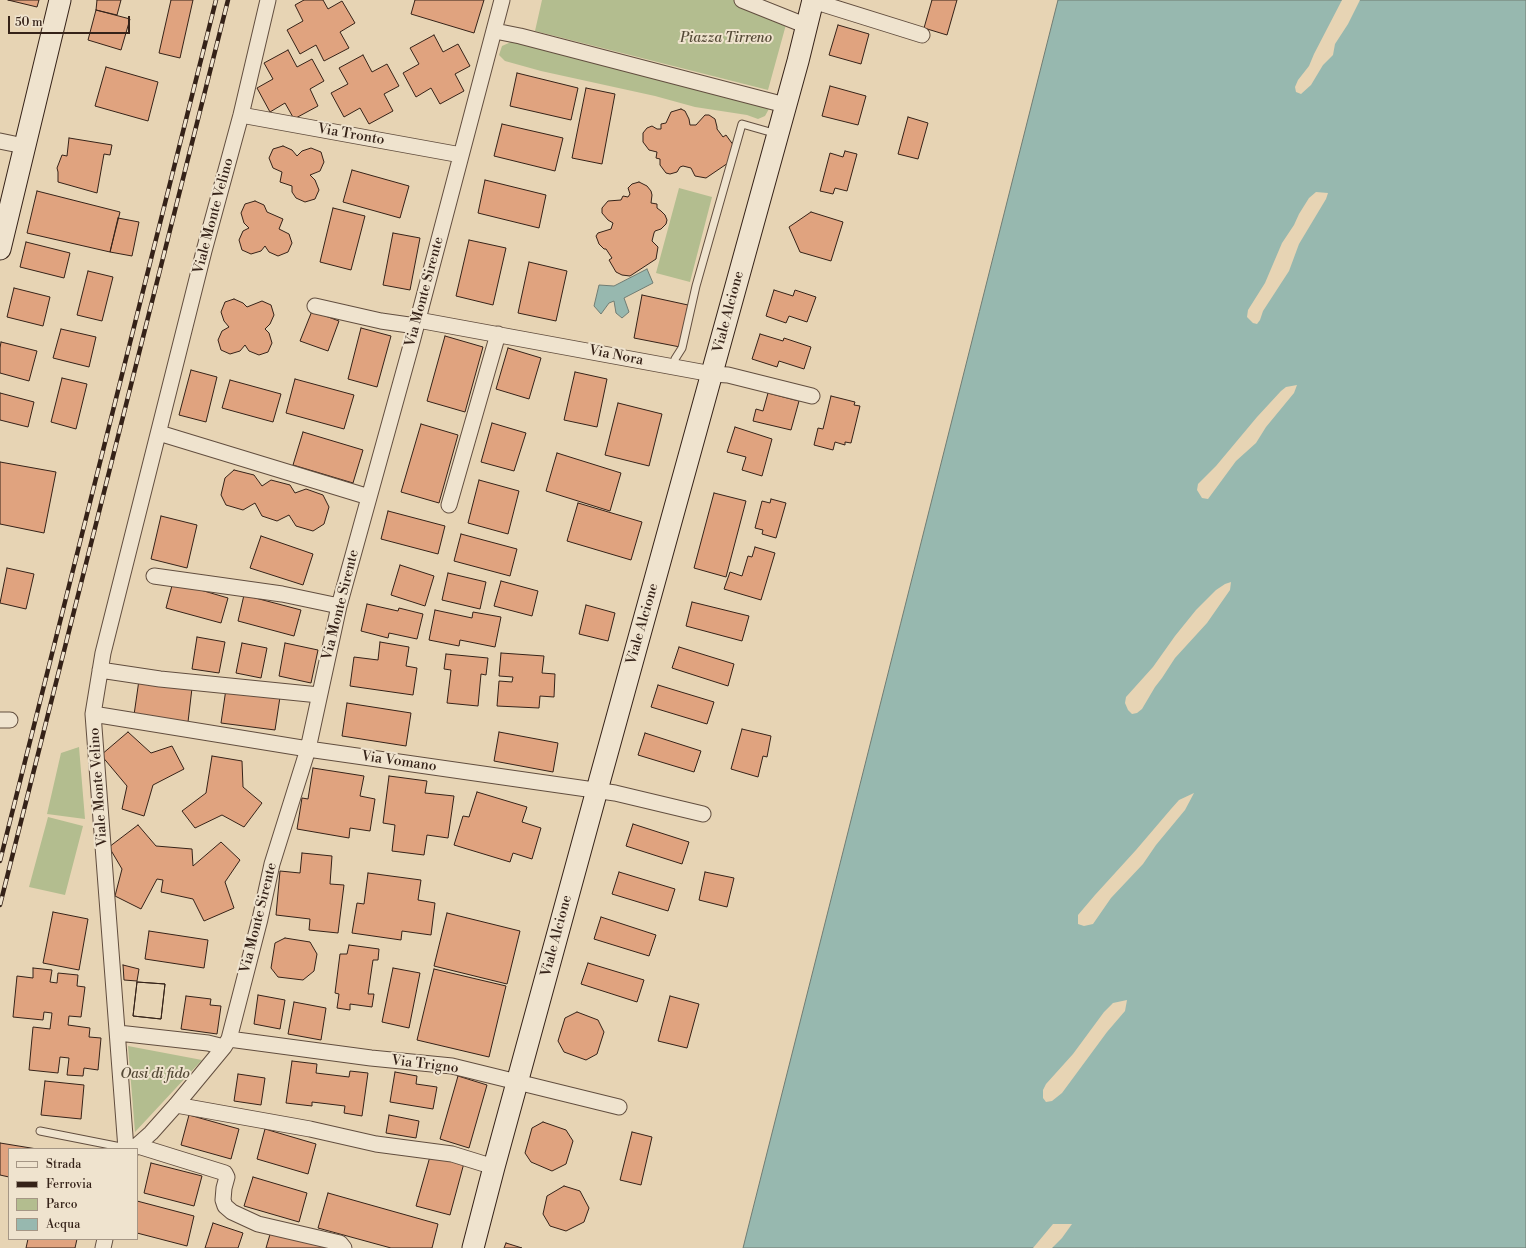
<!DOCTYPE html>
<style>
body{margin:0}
#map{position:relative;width:1526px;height:1248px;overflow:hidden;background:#e7d4b4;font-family:"Libre Bodoni",serif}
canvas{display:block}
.legend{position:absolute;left:8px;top:1148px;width:130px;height:92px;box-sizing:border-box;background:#efe3ce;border:1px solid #a59685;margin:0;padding:5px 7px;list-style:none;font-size:12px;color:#352218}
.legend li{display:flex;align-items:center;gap:8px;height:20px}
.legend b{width:20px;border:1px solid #a59685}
.scale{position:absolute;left:8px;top:16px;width:122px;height:18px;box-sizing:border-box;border:2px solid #352218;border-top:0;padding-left:5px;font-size:12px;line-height:14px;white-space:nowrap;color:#352218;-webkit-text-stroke:3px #efe3ce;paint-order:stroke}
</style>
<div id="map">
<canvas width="1526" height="1248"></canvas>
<ul class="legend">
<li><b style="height:5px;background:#efe3ce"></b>Strada</li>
<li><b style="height:5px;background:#352218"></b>Ferrovia</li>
<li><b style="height:11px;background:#b3bd8f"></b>Parco</li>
<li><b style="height:11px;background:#97b8af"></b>Acqua</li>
</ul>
<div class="scale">50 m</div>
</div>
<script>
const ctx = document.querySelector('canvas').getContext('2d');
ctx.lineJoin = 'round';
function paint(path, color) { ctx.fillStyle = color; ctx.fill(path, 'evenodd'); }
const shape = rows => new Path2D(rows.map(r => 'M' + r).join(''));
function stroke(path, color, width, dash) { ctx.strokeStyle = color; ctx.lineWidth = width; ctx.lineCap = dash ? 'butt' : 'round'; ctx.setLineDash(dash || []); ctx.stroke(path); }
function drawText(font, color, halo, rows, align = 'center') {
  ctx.font = font + ' "Libre Bodoni",serif'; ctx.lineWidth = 4; ctx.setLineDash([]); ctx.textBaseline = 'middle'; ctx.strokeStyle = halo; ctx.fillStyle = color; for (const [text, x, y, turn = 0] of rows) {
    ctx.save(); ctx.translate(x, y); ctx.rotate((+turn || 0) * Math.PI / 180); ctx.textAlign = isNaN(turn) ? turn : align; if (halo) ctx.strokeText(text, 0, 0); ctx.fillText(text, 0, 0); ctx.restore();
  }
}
paint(shape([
 [542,0,734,0,787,21,768,90,535,31],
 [511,42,550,49,770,107,765,116,758,119,747,115,695,107,655,96,541,71,505,61,499,55,502,46],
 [679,188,712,197,690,282,656,273],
 [79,747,85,819,47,814,61,753],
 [48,817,83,826,65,895,29,887],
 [128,1046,202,1060,135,1132]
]), '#b3bd8f');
const water = shape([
 [1058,0,1526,0,1526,1248,743,1248,1058,0],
 [647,269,653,283,624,298,629,312,622,318,616,313,614,301,609,303,601,314,594,306,599,285,614,286,647,269]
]);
paint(water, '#97b8af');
stroke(water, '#707c73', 1);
paint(shape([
 [1342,0,1360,0,1348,24,1335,44,1333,55,1323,65,1311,85,1301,94,1296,92,1295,87,1298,80,1309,66,1314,54],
 [1316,192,1328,193,1326,199,1299,244,1289,271,1263,311,1260,320,1257,324,1253,323,1247,317,1248,310,1265,283,1282,243,1294,225,1299,214,1309,198],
 [1297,385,1294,393,1266,427,1256,443,1236,461,1208,499,1202,498,1197,490,1198,484,1216,466,1257,417,1281,391,1286,387],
 [1231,582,1230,590,1207,623,1175,658,1162,678,1155,687,1142,709,1137,713,1132,714,1128,710,1125,703,1126,697,1153,667,1175,636,1196,610,1216,590,1225,584],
 [1194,793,1185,810,1156,845,1143,864,1111,898,1093,924,1084,926,1078,924,1078,915,1095,895,1136,850,1171,809,1179,800],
 [1127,1000,1125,1011,1107,1032,1062,1093,1052,1101,1046,1102,1043,1098,1043,1090,1046,1084,1073,1054,1104,1012,1113,1003],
 [1053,1224,1072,1224,1062,1238,1052,1248,1033,1248]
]), '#e7d4b4');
const building = shape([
 [8,0,39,0,37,7,8,0],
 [97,0,121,0,117,15,96,10,97,0],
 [171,0,193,0,180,58,159,53,171,0],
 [304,0,323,0,328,9,342,1,355,23,340,32,349,48,324,61,316,45,300,54,287,30,303,21,295,5,304,0],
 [415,0,484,0,474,33,411,14,415,0],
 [932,0,957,0,947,35,924,28,932,0],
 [96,10,130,19,121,50,88,40,96,10],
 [838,25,869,34,861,64,829,55,838,25],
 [434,35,443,52,458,44,470,66,455,74,464,91,440,104,431,88,416,97,403,73,419,64,410,48,434,35],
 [288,50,297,67,312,59,324,81,310,89,318,106,294,119,285,103,270,112,257,88,273,79,264,63,288,50],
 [363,55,372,72,387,64,399,86,384,94,393,111,369,124,360,108,344,117,331,93,348,84,339,68,363,55],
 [106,67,158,82,148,121,95,106,106,67],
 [517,73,578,88,571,120,510,106,517,73],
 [830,86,866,96,858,125,822,116,830,86],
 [586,88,615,94,602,164,572,158,586,88],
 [681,109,685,111,689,119,690,125,696,125,705,115,709,115,715,119,717,127,717,129,723,137,726,135,734,146,731,161,706,178,695,176,691,168,683,166,680,167,677,172,670,174,666,173,660,165,660,159,656,158,657,152,649,150,643,142,643,133,647,128,652,126,657,129,661,129,661,124,666,123,671,112,681,109],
 [908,117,928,123,918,159,898,154,908,117],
 [502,124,563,138,555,171,494,156,502,124],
 [69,138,112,145,110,155,104,154,97,193,58,182,58,172,57,168,62,155,67,156,69,138],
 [283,146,292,150,297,156,302,151,311,148,321,152,324,162,320,171,310,175,315,180,319,190,315,199,305,202,296,198,292,192,292,186,280,182,282,172,273,168,269,158,273,149,283,146],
 [845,151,857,154,847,191,835,188,833,194,820,191,830,153,843,157,845,151],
 [352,170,409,186,400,218,343,202,352,170],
 [485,180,546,195,539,228,478,213,485,180],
 [639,182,647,186,651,191,652,195,651,203,657,204,657,208,661,211,665,215,667,220,666,224,661,229,655,231,654,233,652,241,658,247,656,259,630,276,622,275,616,272,609,260,612,258,606,249,604,249,599,244,596,236,598,233,611,229,613,223,608,220,602,213,602,208,608,201,621,200,623,196,628,197,630,194,628,188,632,184,639,182],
 [37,191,120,212,110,252,27,233,37,191],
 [255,201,264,205,267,212,283,219,279,229,289,234,292,243,288,252,278,256,269,252,265,246,261,251,251,254,242,250,239,240,243,231,249,228,244,223,241,213,245,204,255,201],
 [333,208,365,216,351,270,320,262,333,208],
 [811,212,843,222,831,261,800,252,789,227,811,212],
 [118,218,139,222,132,256,110,252,118,218],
 [393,233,420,238,410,290,383,285,393,233],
 [469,240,506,248,493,305,456,296,469,240],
 [26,242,70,253,64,278,20,267,26,242],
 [529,262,567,271,556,321,518,313,529,262],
 [88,271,113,277,102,321,77,315,88,271],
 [14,288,50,297,43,326,7,317,14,288],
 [774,290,793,296,795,290,816,297,807,322,789,316,786,323,766,316,774,290],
 [642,295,688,305,680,347,634,338,642,295],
 [234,299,243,303,247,307,262,301,271,305,274,315,270,324,265,329,269,333,272,343,268,352,259,355,249,351,245,345,240,351,230,354,221,350,218,340,222,331,229,327,224,321,221,312,225,302,234,299],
 [312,311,339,321,328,351,300,341,312,311],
 [361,328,391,336,377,387,348,379,361,328],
 [61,329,96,337,89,367,53,358,61,329],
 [760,334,783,341,784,338,811,347,804,369,779,361,777,367,752,359,760,334],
 [445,336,483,347,465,412,427,401,445,336],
 [1,342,37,351,29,381,0,373,0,348,1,342],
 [508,348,541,358,529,399,496,389,508,348],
 [191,370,217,377,206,422,179,415,191,370],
 [575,372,607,379,597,427,564,420,575,372],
 [62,378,87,384,76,429,51,422,62,378],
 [295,379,354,395,344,429,286,413,295,379],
 [230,380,281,394,273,422,222,408,230,380],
 [0,393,34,402,28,427,0,420,0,393],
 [768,393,799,401,791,430,753,421,756,409,763,411,768,393],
 [831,396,855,402,854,405,860,406,851,443,845,442,845,445,835,442,833,450,814,445,818,428,823,429,831,396],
 [618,403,662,414,649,466,605,455,618,403],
 [492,423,526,433,514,471,481,462,492,423],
 [421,424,458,435,439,503,401,492,421,424],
 [735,427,772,439,762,476,742,470,746,457,727,452,735,427],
 [303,432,363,450,353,483,293,465,303,432],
 [557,453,621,473,610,511,546,491,557,453],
 [0,462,56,472,44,533,0,524,0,462],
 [234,470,254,475,262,486,271,480,290,485,295,493,306,489,323,495,329,507,324,524,313,531,296,526,289,515,277,521,262,516,255,503,243,510,226,505,221,495,225,478,234,470],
 [479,480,519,491,508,534,468,523,479,480],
 [714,493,746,501,726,577,694,568,714,493],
 [771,499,786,503,776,538,762,534,763,530,755,528,762,501,770,503,771,499],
 [578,503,642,522,631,560,567,541,578,503],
 [388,511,445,526,438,554,381,539,388,511],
 [161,516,197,525,187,568,151,559,161,516],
 [461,534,517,549,510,576,454,561,461,534],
 [261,536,313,554,303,585,250,568,261,536],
 [755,547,775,553,761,600,724,589,730,572,742,576,748,556,752,557,755,547],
 [400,565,434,576,425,606,391,595,400,565],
 [7,568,34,574,26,609,0,603,7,568],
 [448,573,486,582,480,609,442,600,448,573],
 [501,581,538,591,532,616,494,606,501,581],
 [173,582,228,598,221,623,166,608,173,582],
 [244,595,301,610,294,636,238,621,244,595],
 [692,602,749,616,742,641,686,626,692,602],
 [367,604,398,611,399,608,423,614,417,639,389,633,388,638,361,631,367,604],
 [586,605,615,613,608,641,579,634,586,605],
 [435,610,472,618,473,612,501,617,495,647,460,640,459,646,429,640,435,610],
 [197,637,225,642,219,673,192,669,197,637],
 [380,642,409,647,406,666,417,668,413,695,350,686,354,657,378,660,380,642],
 [242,643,267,648,261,678,236,673,242,643],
 [285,643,318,650,311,683,279,676,285,643],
 [679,647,734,664,728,686,672,668,679,647],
 [501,653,544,656,542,673,555,674,554,697,540,696,539,708,497,706,499,681,512,682,513,677,499,676,501,653],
 [446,654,488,658,486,675,481,674,478,706,447,703,451,670,444,669,446,654],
 [139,680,192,688,188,722,134,715,139,680],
 [658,685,714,702,707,724,651,707,658,685],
 [226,689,280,697,275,730,221,723,226,689],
 [347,703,411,713,406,746,342,736,347,703],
 [742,729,771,736,767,757,763,756,758,777,731,769,742,729],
 [128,732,151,753,172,746,184,769,153,785,144,816,122,809,127,786,101,755,128,732],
 [499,732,558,743,553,772,494,761,499,732],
 [645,733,701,751,694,772,638,755,645,733],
 [212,756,242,761,243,787,262,803,244,827,222,815,195,828,182,811,206,793,212,756],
 [313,768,364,776,360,796,375,799,370,831,350,828,349,838,297,829,302,798,308,799,313,768],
 [389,776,427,781,425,793,454,796,448,838,427,835,424,855,392,851,395,825,383,823,389,776],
 [477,792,527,807,522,822,541,828,532,859,513,853,510,862,454,845,463,816,469,817,477,792],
 [633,824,689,842,682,864,626,846,633,824],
 [138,825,156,846,192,849,193,866,221,842,240,860,225,882,234,908,204,921,193,899,161,892,163,880,157,879,141,909,115,896,122,869,109,847,138,825],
 [302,853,332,856,330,884,344,885,338,933,309,930,310,919,276,915,280,871,300,873,302,853],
 [619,872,675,889,668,911,612,894,619,872],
 [705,872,734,878,727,907,699,900,705,872],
 [368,873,421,880,418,900,435,903,431,935,402,931,401,940,352,933,357,903,364,904,368,873],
 [53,912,88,919,79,970,43,963,53,912],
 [447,913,520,931,507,984,434,966,447,913],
 [601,917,656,935,649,956,594,939,601,917],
 [149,931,208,940,204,968,145,959,149,931],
 [285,938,310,942,317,954,314,971,303,980,278,977,271,968,275,943,285,938],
 [349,945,379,949,378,960,373,960,368,994,374,994,372,1007,350,1004,350,1010,337,1008,339,994,335,993,340,954,347,954,349,945],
 [588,963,644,980,637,1002,581,984,588,963],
 [123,965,139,969,137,981,124,980,123,965],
 [33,968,52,970,50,982,57,983,58,973,78,975,77,986,85,987,81,1017,69,1016,68,1025,90,1028,89,1037,101,1038,98,1070,84,1068,83,1076,67,1075,69,1058,60,1057,58,1073,29,1070,33,1027,50,1029,52,1013,44,1012,43,1020,13,1017,17,976,33,978,33,968],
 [393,968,420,973,409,1028,382,1022,393,968],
 [434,969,506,986,489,1057,417,1040,434,969],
 [137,982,165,984,161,1019,133,1016,137,982],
 [137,982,165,984,161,1019,133,1016,137,982],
 [258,995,285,1000,280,1029,254,1024,258,995],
 [186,996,211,999,210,1005,221,1006,217,1034,181,1029,186,996],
 [670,996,699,1004,687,1048,658,1041,670,996],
 [294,1002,326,1008,321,1040,288,1034,294,1002],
 [577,1012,598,1020,604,1032,597,1054,586,1060,564,1052,558,1041,565,1018,577,1012],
 [292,1061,317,1064,316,1073,349,1077,350,1071,368,1073,362,1116,344,1113,345,1106,312,1102,312,1106,286,1103,292,1061],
 [395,1072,417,1076,416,1084,437,1087,433,1109,390,1102,395,1072],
 [238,1074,265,1078,261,1105,234,1101,238,1074],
 [458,1076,487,1085,469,1148,440,1139,458,1076],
 [45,1081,84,1085,81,1119,41,1115,45,1081],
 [189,1115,239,1129,231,1159,181,1145,189,1115],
 [389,1115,419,1121,416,1138,386,1133,389,1115],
 [543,1122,566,1130,573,1141,566,1164,552,1171,531,1162,525,1153,532,1128,543,1122],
 [265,1129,316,1144,308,1174,257,1159,265,1129],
 [632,1132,652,1137,641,1185,620,1180,632,1132],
 [0,1143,37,1149,9,1149,9,1177,0,1175,0,1143],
 [431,1153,464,1163,450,1215,416,1206,431,1153],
 [151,1163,202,1176,194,1206,144,1193,151,1163],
 [253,1177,307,1193,299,1222,244,1206,253,1177],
 [564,1186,580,1191,589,1208,584,1222,566,1231,550,1226,543,1214,547,1196,564,1186],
 [328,1193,438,1224,432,1248,391,1248,318,1228,328,1193],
 [137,1201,194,1216,187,1246,137,1233,137,1201],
 [213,1223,243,1233,238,1248,205,1248,213,1223],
 [271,1231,333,1248,266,1248,271,1231],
 [28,1239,77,1239,75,1248,26,1248,28,1239],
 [506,1243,522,1248,504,1248,506,1243]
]);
paint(building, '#e0a37f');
stroke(building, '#352218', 1);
const lane = shape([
 [673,366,675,359,682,348,696,286,742,124,777,134],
 [40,1131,126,1148]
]);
const street = shape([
 [742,0,807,26],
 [813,1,922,35],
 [495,31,520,36,785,105],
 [241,115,461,155],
 [0,141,24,146],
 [315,306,381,321,416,326],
 [418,320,712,374,728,375,812,396],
 [159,433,369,497],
 [449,505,498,334],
 [154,576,282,594,339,606],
 [100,670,160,679,319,695],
 [93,714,308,749,615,793,703,814],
 [0,720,10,720],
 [118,1033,208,1043,224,1047],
 [229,1039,371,1058,452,1066,619,1107],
 [176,1105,310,1129,376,1144,452,1154,494,1167],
 [138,1146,225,1173,227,1177,224,1188,223,1200,225,1206,232,1212,258,1224,340,1243,344,1248],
 [126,1149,93,714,103,653,204,251,241,115,268,0],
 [133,1149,151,1133,176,1105,224,1047,229,1039,260,919,272,864,308,749,339,606,412,342,502,0],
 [103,1248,105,1239]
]);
const secondary = shape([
 [0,249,60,0],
 [473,1248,494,1167,597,790,798,61,813,0]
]);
stroke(lane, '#624e3f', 9);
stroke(street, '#624e3f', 17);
stroke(secondary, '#352218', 23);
stroke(lane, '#efe3ce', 7);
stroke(street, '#efe3ce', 15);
stroke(secondary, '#efe3ce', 21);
const rail = shape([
 [0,861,216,0],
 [0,905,228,0]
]);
stroke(rail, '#352218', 4.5);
stroke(rail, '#efe3ce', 3, [9]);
drawText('italic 14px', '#544936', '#efe3ce', [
 ["Piazza Tirreno",726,39],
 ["Oasi di fido",155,1075]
]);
drawText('14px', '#352218', '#efe3ce', [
 ["Via Tronto",351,135,10],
 ["Viale Monte Velino",214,216,-75],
 ["Via Monte Sirente",425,292,-75],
 ["Viale Alcione",729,312,-75],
 ["Via Nora",616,356,11],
 ["Via Monte Sirente",341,605,-76],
 ["Viale Alcione",643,624,-74],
 ["Via Vomano",399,762,8],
 ["Viale Monte Velino",99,787,-94],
 ["Via Monte Sirente",259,918,-76],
 ["Viale Alcione",557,936,-75],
 ["Via Trigno",425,1065,7]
]);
</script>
